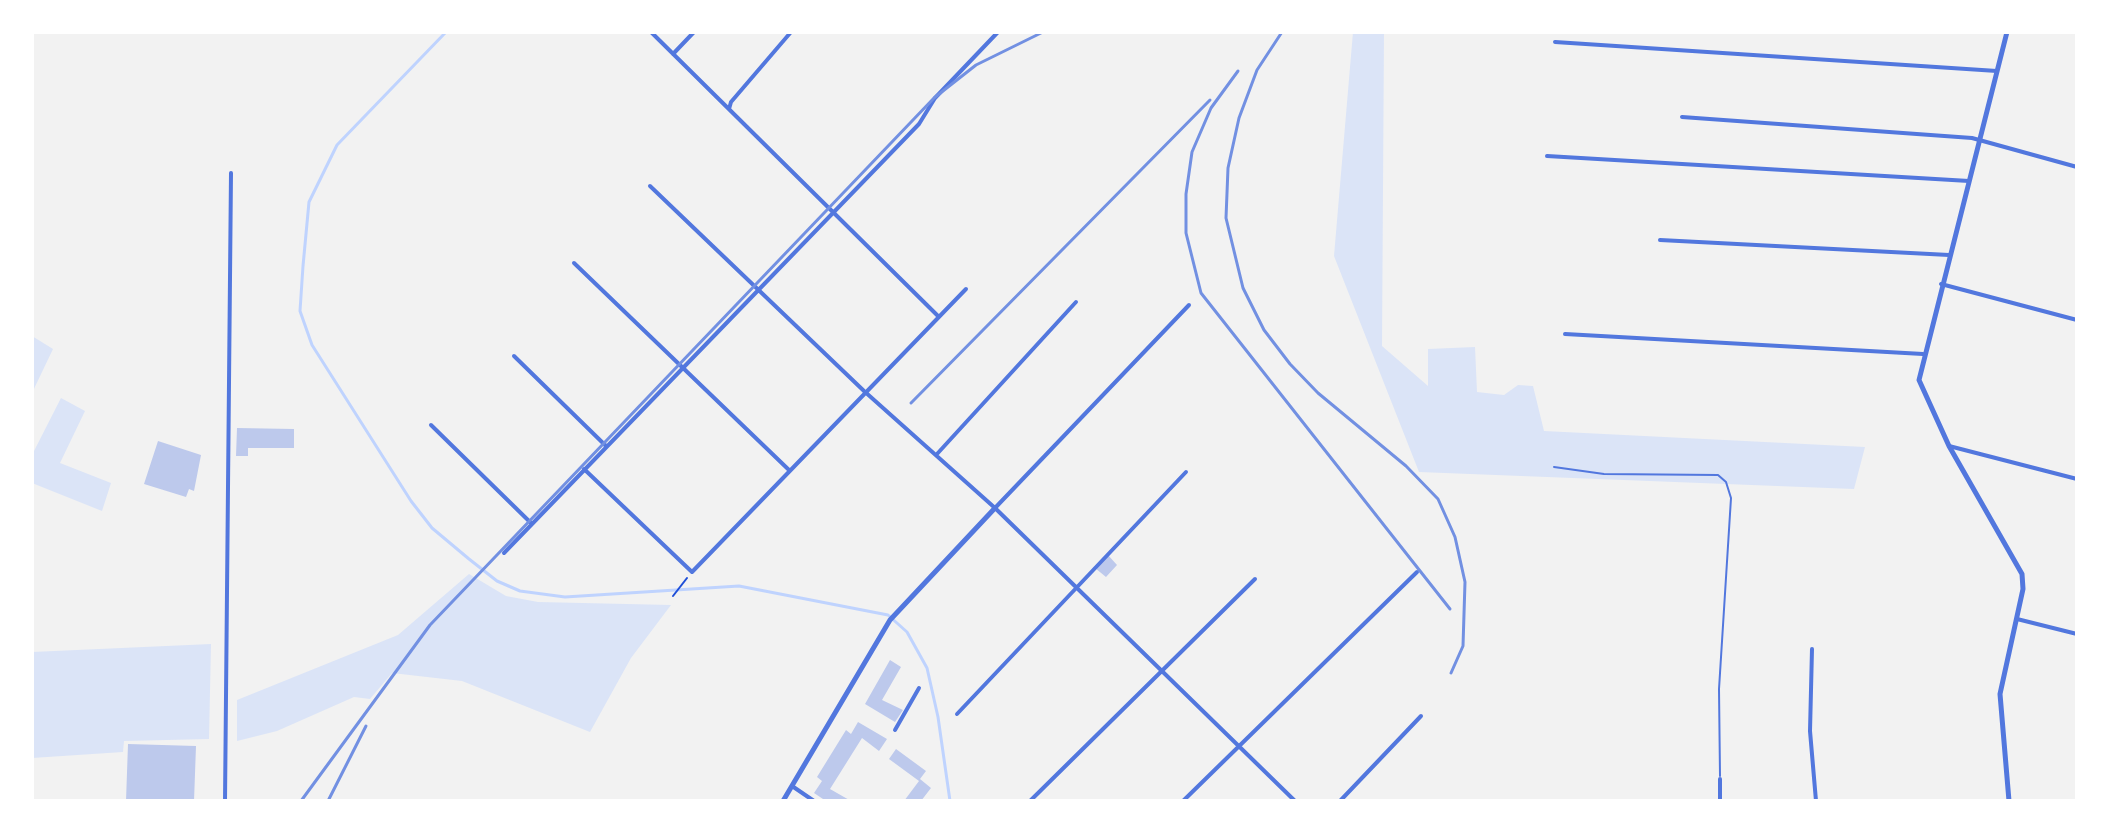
<!DOCTYPE html>
<style>
body{margin:0}
#map{position:relative;width:2109px;height:833px;overflow:hidden;background:#f2f2f2;font-family:"Varela Round",sans-serif}
canvas{display:block}
.frame{position:absolute;inset:0;border:34px solid #fff;pointer-events:none}
</style>
<div id="map">
<canvas width="2109" height="833"></canvas>
<div class="frame"></div>
</div>
<script>
const ctx = document.querySelector('canvas').getContext('2d');
ctx.lineJoin = 'round';
function paint(path, color) { ctx.fillStyle = color; ctx.fill(path, 'evenodd'); }
const shape = rows => new Path2D(rows.map(r => 'M' + r).join(''));
function stroke(path, color, width, dash) { ctx.strokeStyle = color; ctx.lineWidth = width; ctx.lineCap = dash ? 'butt' : 'round'; ctx.setLineDash(dash || []); ctx.stroke(path); }
paint(shape([
 [1353,32,1384,32,1382,346,1428,386,1428,349,1475,347,1477,392,1504,395,1518,385,1533,386,1544,431,1865,447,1854,489,1419,472,1334,256],
 [32,336,53,349,32,393],
 [61,398,85,411,60,463,111,483,102,511,32,483,34,451],
 [469,574,506,596,538,602,671,605,631,658,590,732,462,681,392,673,370,699,354,697,277,731,237,741,237,700,398,635],
 [211,644,209,739,124,741,123,752,32,758,32,652]
]), '#dbe4f7');
stroke(shape([
 [446,32,337,145,309,202,303,266,300,311,312,345,411,501,432,528,469,559,497,581,520,591,565,597,739,586,888,615,907,632,927,668,938,717,950,801]
]), '#bfd3fe', 3);
paint(shape([
 [237,428,294,429,294,448,248,448,248,456,236,456],
 [158,441,201,455,194,491,189,489,186,497,144,484],
 [1108,555,1117,565,1106,577,1095,568],
 [890,660,901,667,882,700,903,710,895,722,865,704],
 [858,722,887,739,879,751,862,738,830,789,851,801,826,801,814,793,822,781,817,777,846,730,851,734],
 [128,744,196,746,194,801,126,801],
 [896,749,926,771,920,779,931,788,921,801,904,801,919,781,889,759]
]), '#bdc9ec');
stroke(shape([
 [673,596,687,578]
]), '#1d4ed8', 2);
stroke(shape([
 [1554,467,1604,474,1718,475,1726,482,1731,498,1719,689,1720,776]
]), '#5277de', 2);
stroke(shape([
 [651,32,938,316],
 [1555,42,1997,71],
 [673,54,694,32],
 [729,109,731,102,791,32],
 [1682,117,1972,138,2077,167],
 [1547,156,1969,181],
 [650,186,864,391,995,508,1295,801],
 [1660,240,1949,255],
 [574,263,789,470],
 [1941,284,2077,320],
 [1565,334,1923,354],
 [514,356,606,446],
 [431,425,531,523],
 [1949,446,2077,479],
 [937,454,1076,302],
 [584,469,692,572,966,289],
 [995,508,1189,305],
 [504,553,919,124,935,98,998,32],
 [2017,619,2077,634],
 [1812,649,1810,731,1816,801],
 [957,714,1186,472],
 [895,730,919,688],
 [792,786,814,801],
 [225,801,231,173],
 [1030,801,1255,579],
 [1183,801,1417,572],
 [1340,801,1421,716],
 [1720,801,1720,779]
]), '#5277de', 4);
stroke(shape([
 [2007,32,1919,380,1949,446,2022,574,2023,589,2000,694,2009,801],
 [783,801,890,620,995,508]
]), '#5277de', 5);
stroke(shape([
 [1282,32,1257,70,1239,118,1228,168,1226,218,1243,288,1264,330,1290,364,1318,393,1406,466,1438,499,1455,537,1465,582,1463,646,1451,673],
 [1238,71,1211,108,1192,152,1186,194,1186,233,1201,293,1450,609],
 [911,403,1210,100],
 [301,801,430,625,934,98,976,65,1043,32],
 [328,801,366,726]
]), '#7290e2', 3);
</script>
